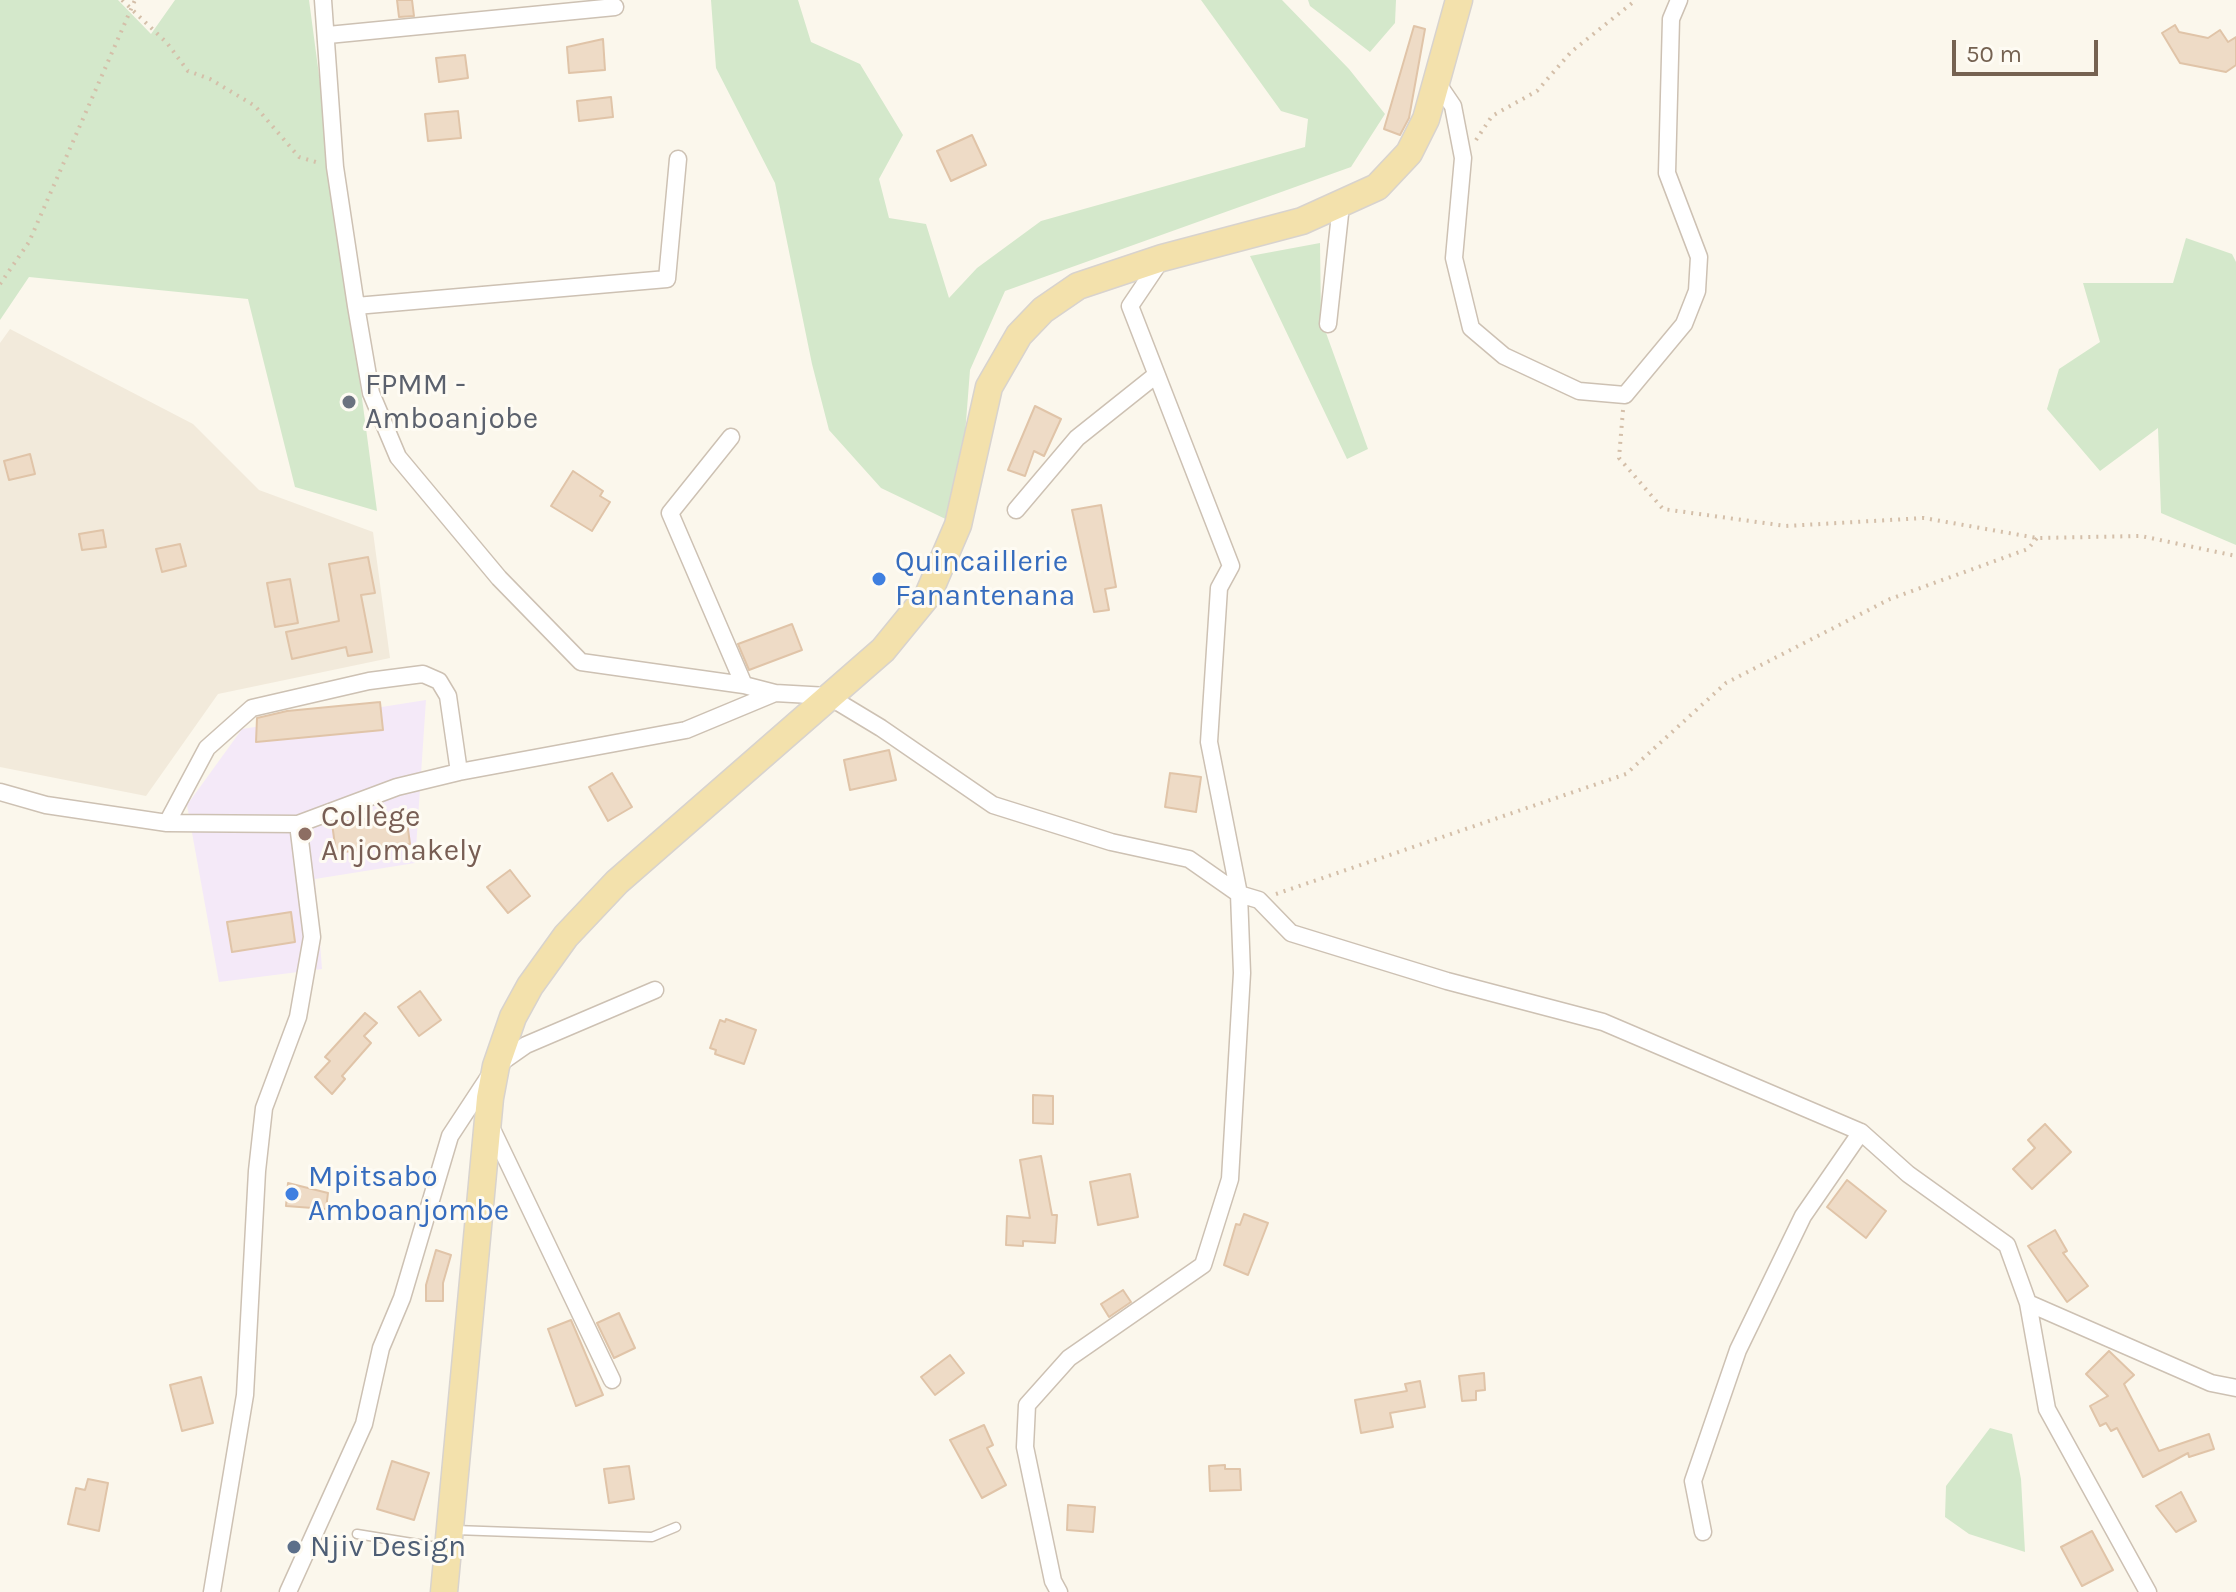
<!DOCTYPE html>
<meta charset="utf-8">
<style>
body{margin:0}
#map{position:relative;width:2236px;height:1592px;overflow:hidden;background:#fbf7ec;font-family:Karla,sans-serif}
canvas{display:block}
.scale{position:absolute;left:1952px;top:40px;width:146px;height:36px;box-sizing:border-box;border:4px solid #756251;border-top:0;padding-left:10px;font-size:24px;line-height:28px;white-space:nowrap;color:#756251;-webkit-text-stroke:6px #fefbf3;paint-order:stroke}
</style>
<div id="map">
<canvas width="2236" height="1592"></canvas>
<div class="scale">50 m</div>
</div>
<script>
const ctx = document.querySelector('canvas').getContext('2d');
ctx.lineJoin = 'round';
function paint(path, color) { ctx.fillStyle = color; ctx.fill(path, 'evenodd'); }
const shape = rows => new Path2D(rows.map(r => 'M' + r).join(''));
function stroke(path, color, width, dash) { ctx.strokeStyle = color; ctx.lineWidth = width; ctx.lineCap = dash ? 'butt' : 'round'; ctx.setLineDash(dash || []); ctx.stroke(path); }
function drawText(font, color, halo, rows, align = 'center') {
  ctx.font = font + ' Karla,sans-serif'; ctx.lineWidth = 6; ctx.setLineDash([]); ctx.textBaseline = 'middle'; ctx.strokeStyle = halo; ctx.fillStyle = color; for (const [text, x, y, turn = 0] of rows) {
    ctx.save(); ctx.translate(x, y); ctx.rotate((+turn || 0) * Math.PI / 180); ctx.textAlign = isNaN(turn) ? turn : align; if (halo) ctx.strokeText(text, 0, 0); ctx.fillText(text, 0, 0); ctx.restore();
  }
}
paint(shape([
 [10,329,193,424,259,490,373,532,390,658,218,694,146,796,0,767,0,343]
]), '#f2eadb');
paint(shape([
 [426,700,415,863,315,879,322,969,219,982,187,805,242,729]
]), '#f4e9f8');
paint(shape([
 [0,0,118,0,151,34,175,0,309,0,377,511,295,487,248,299,29,277,0,320],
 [711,0,798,0,811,42,860,64,903,135,879,179,889,218,926,224,949,298,977,268,1041,221,1305,147,1308,119,1281,111,1201,0,1282,0,1349,69,1385,114,1351,167,1005,291,970,370,958,525,881,488,829,430,812,364,775,183,716,68],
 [1308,0,1396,0,1395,23,1370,52,1310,6],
 [2186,238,2232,254,2236,262,2236,545,2161,513,2158,428,2100,471,2047,409,2059,369,2100,342,2083,283,2173,283],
 [1320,243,1321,319,1368,449,1347,459,1250,256],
 [1990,1428,2012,1434,2021,1479,2025,1552,1969,1534,1945,1517,1946,1486]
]), '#d4e8cb');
const building = shape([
 [397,0,412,0,414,16,399,17,397,0],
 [2175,25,2179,32,2208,38,2220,30,2228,42,2236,37,2236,65,2226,72,2180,63,2162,33,2175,25],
 [1414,26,1425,29,1409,118,1400,135,1384,129,1414,26],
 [603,39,605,70,569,73,567,47,603,39],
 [465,55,468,78,439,82,436,58,465,55],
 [611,97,613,117,579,121,577,101,611,97],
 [458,111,461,138,428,141,425,114,458,111],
 [972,135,986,165,951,181,937,151,972,135],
 [1035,406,1061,419,1044,456,1034,451,1025,476,1008,470,1035,406],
 [30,454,35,474,9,480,4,461,30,454],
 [573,471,603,491,600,496,610,502,592,531,551,506,573,471],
 [1101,505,1116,587,1105,589,1109,610,1094,612,1072,510,1101,505],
 [103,530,106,547,82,550,79,534,103,530],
 [180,544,186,566,162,572,156,549,180,544],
 [368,557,375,593,361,595,372,652,348,656,346,647,292,659,286,632,339,621,329,564,368,557],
 [290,579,298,623,275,627,267,583,290,579],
 [792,624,802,650,749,670,738,644,792,624],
 [380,702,383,730,256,742,257,718,287,711,380,702],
 [889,750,896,780,850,790,844,760,889,750],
 [612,773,632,807,608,821,589,787,612,773],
 [1170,773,1201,777,1196,812,1165,807,1170,773],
 [406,814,410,844,336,853,332,823,406,814],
 [510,870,530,896,508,913,487,887,510,870],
 [291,912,295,942,232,952,227,922,291,912],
 [420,991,441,1020,419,1036,398,1007,420,991],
 [365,1013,377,1023,364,1036,371,1043,342,1076,345,1079,332,1094,315,1077,330,1061,325,1057,365,1013],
 [726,1019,756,1030,744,1064,715,1054,716,1050,710,1048,720,1020,725,1022,726,1019],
 [1033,1095,1053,1096,1053,1124,1033,1123,1033,1095],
 [2045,1124,2071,1152,2032,1189,2013,1169,2035,1148,2028,1140,2045,1124],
 [1041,1156,1052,1215,1057,1215,1055,1243,1023,1241,1023,1246,1006,1245,1007,1216,1030,1218,1020,1160,1041,1156],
 [1130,1174,1138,1217,1098,1225,1090,1182,1130,1174],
 [1847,1180,1886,1211,1866,1238,1827,1207,1847,1180],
 [288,1183,328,1193,326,1209,286,1206,288,1183],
 [1244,1214,1268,1223,1248,1275,1224,1265,1236,1224,1240,1225,1244,1214],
 [2055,1230,2067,1251,2063,1253,2088,1286,2067,1302,2028,1246,2055,1230],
 [436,1250,451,1255,443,1283,443,1301,426,1301,426,1285,436,1250],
 [1123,1290,1131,1302,1109,1317,1101,1304,1123,1290],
 [619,1313,635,1348,614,1358,597,1323,619,1313],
 [571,1320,603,1395,576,1406,548,1329,571,1320],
 [2109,1351,2134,1375,2124,1384,2159,1451,2209,1434,2214,1449,2189,1457,2188,1453,2143,1477,2117,1428,2111,1431,2106,1423,2100,1426,2090,1406,2108,1396,2086,1374,2109,1351],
 [950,1355,964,1373,935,1395,921,1377,950,1355],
 [1484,1373,1485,1390,1476,1391,1476,1400,1462,1401,1459,1376,1484,1373],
 [201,1377,213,1423,182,1431,170,1385,201,1377],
 [1420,1381,1425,1407,1390,1413,1393,1427,1361,1433,1355,1400,1407,1391,1405,1384,1420,1381],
 [984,1425,993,1445,987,1448,1006,1485,982,1498,950,1440,984,1425],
 [392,1461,429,1473,414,1520,377,1509,392,1461],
 [1225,1465,1225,1469,1240,1469,1241,1490,1210,1491,1209,1466,1225,1465],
 [629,1466,634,1499,609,1503,604,1469,629,1466],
 [88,1479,108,1483,99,1531,68,1524,76,1488,85,1490,88,1479],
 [2181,1492,2196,1521,2176,1532,2156,1506,2181,1492],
 [1068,1505,1095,1507,1093,1532,1067,1530,1068,1505],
 [2092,1531,2113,1570,2082,1586,2061,1547,2092,1531]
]);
paint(building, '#eedbc6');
stroke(building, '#e0c4a8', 2);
const lane = shape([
 [455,1530,652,1537,676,1527],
 [357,1534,443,1548]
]);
const street = shape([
 [323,0,335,167,356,306,371,393,398,457,499,578,581,662,744,685,775,693],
 [328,35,615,7],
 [1438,84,1453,106,1463,158,1454,258,1471,328,1504,356,1579,391,1625,395,1684,324,1697,291,1699,257,1667,173,1671,19,1679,0],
 [356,306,667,279,678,159],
 [1328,324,1341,205],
 [731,437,670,513,744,685],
 [1016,510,1077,438,1156,375],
 [0,792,46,805,167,823,298,824,397,787,459,772,686,730,775,693,828,696,881,728,993,805,1111,842,1189,859,1239,894,1259,900,1291,933,1447,981,1603,1022,1861,1132,1908,1174,2007,1245,2028,1303,2047,1409,2148,1592],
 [167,823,207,748,252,708,369,681,423,674,439,681,448,696,459,772],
 [490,1125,612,1380],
 [2028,1303,2211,1383,2236,1388],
 [1703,1532,1693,1481,1738,1350,1803,1216,1861,1132],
 [212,1592,245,1395,257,1171,264,1108,298,1017,312,937,298,824],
 [288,1592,364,1424,381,1348,402,1298,450,1136,496,1066,526,1045,655,990],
 [1059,1592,1053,1581,1025,1447,1027,1405,1069,1358,1203,1265,1230,1179,1242,973,1239,894,1209,742,1219,588,1231,566,1130,306,1161,260]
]);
const primary = shape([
 [444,1592,490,1098,496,1066,513,1017,530,986,566,936,617,882,883,650,928,595,958,525,989,387,1019,335,1043,310,1078,286,1162,258,1302,221,1377,187,1409,153,1426,119,1459,0]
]);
stroke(lane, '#cdc1b3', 11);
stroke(street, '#cdc1b3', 19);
stroke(primary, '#d8d3ce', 29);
stroke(shape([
 [122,0,167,43,188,71,210,79,255,106,299,157,319,163],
 [1476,140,1492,116,1537,91,1571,52,1636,0],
 [0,284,29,242,135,0],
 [1623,410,1619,458,1663,509,1786,526,1924,518,2037,538,2141,536,2236,556],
 [1276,894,1626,774,1726,683,1890,599,2028,549,2037,538]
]), '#d4bfa9', 4, [2, 6]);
stroke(lane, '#fff', 8);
stroke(street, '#fff', 16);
stroke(primary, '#f3e1ac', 26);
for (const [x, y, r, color] of [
 [349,402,8,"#6b7280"],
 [879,579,8,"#3f7fe0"],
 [305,834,8,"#8d6e63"],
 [292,1194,8,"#3f7fe0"],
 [294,1547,8,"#5c6f8a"]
]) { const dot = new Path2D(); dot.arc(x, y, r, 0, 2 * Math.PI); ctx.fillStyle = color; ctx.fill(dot); stroke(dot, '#fefbf3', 3); }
drawText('30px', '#5b616d', '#fefbf3', [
 ["FPMM -",365,385],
 ["Amboanjobe",365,419]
], 'left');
drawText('30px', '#366cbe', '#fefbf3', [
 ["Quincaillerie",895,562],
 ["Fanantenana",895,596],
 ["Mpitsabo",308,1177],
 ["Amboanjombe",308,1211]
], 'left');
drawText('30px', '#785e54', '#fefbf3', [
 ["Collège",321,817],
 ["Anjomakely",321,851]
], 'left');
drawText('30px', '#4e5e75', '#fefbf3', [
 ["Njiv Design",310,1547]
], 'left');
</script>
